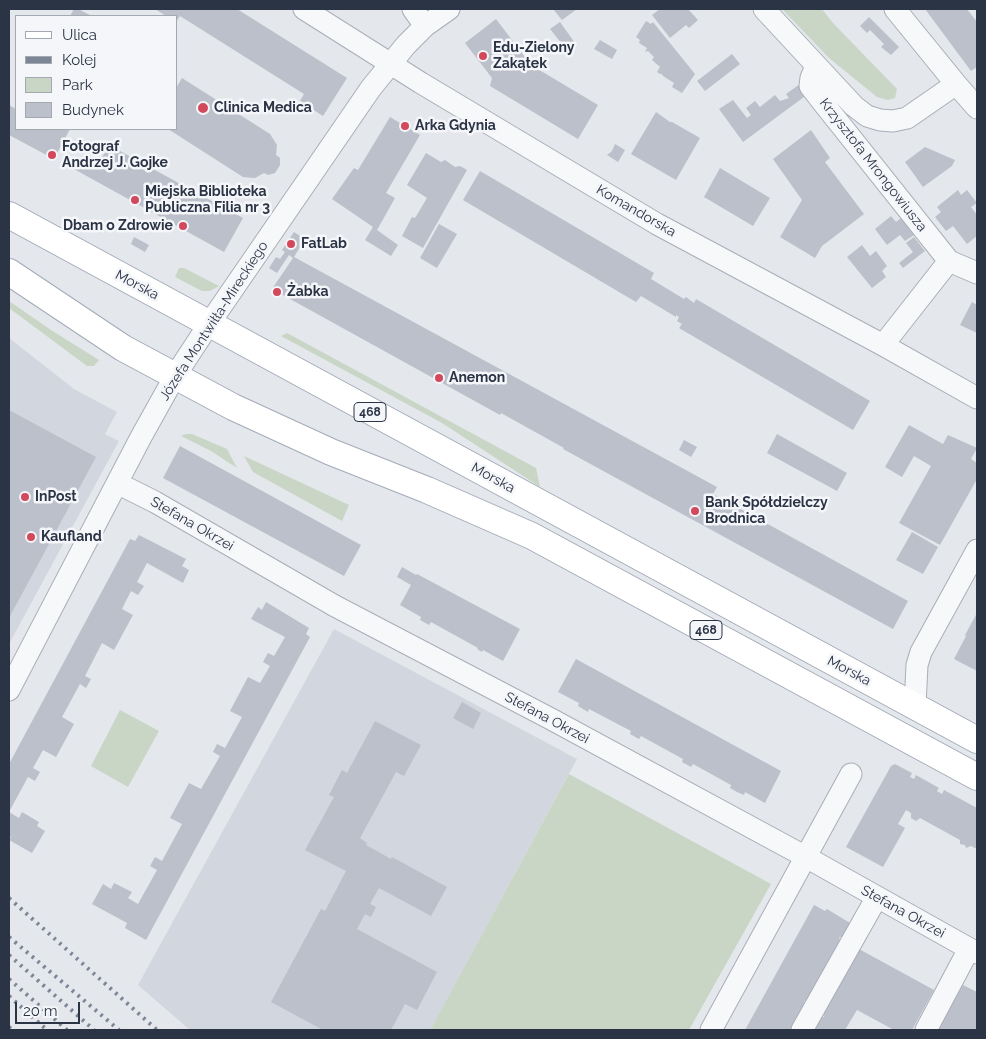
<!DOCTYPE html>
<meta charset="utf-8">
<style>
body{margin:0}
#map{position:relative;width:986px;height:1039px;overflow:hidden;background:#e4e7ec;font-family:Raleway,sans-serif}
canvas{display:block}
.frame{position:absolute;inset:0;border:10px solid #2b3445;pointer-events:none}
.legend{position:absolute;left:15px;top:15px;width:162px;height:115px;box-sizing:border-box;background:#f4f6f9;border:1px solid #a4a8b1;margin:0;padding:6px 9px;list-style:none;font-size:15px;color:#2b3445}
.legend li{display:flex;align-items:center;gap:10px;height:25px}
.legend b{width:25px;border:1px solid #a4a8b1}
.scale{position:absolute;left:15px;top:1002px;width:65px;height:22px;box-sizing:border-box;border:2px solid #2b3445;border-top:0;padding-left:6px;font-size:15px;line-height:18px;white-space:nowrap;color:#2b3445;-webkit-text-stroke:4px #f4f6f9;paint-order:stroke}
</style>
<div id="map">
<canvas width="986" height="1039"></canvas>
<div class="frame"></div>
<ul class="legend">
<li><b style="height:6px;background:#fff"></b>Ulica</li>
<li><b style="height:6px;background:#7d8696"></b>Kolej</li>
<li><b style="height:14px;background:#c9d6c5"></b>Park</li>
<li><b style="height:14px;background:#bbc0ca"></b>Budynek</li>
</ul>
<div class="scale">20 m</div>
</div>
<script>
const ctx = document.querySelector('canvas').getContext('2d');
ctx.lineJoin = 'round';
function paint(path, color) { ctx.fillStyle = color; ctx.fill(path, 'evenodd'); }
const shape = rows => new Path2D(rows.map(r => 'M' + r).join(''));
function stroke(path, color, width, dash) { ctx.strokeStyle = color; ctx.lineWidth = width; ctx.lineCap = dash ? 'butt' : 'round'; ctx.setLineDash(dash || []); ctx.stroke(path); }
function drawText(font, color, halo, rows, align = 'center') {
  ctx.font = font + ' Raleway,sans-serif'; ctx.lineWidth = 5; ctx.setLineDash([]); ctx.textBaseline = 'middle'; ctx.strokeStyle = halo; ctx.fillStyle = color; for (const [text, x, y, turn = 0] of rows) {
    ctx.save(); ctx.translate(x, y); ctx.rotate((+turn || 0) * Math.PI / 180); ctx.textAlign = isNaN(turn) ? turn : align; if (halo) ctx.strokeText(text, 0, 0); ctx.fillText(text, 0, 0); ctx.restore();
  }
}
paint(shape([
 [9,338,74,389,117,412,105,434,119,441,9,644],
 [334,629,577,759,430,1030,190,1030,138,985]
]), '#d2d6de');
paint(shape([
 [782,9,822,9,832,22,897,89,895,98,888,100,877,97,829,58],
 [179,268,184,268,219,286,210,291,202,291,175,277],
 [9,301,51,330,99,360,94,366,87,366,9,308],
 [287,333,536,468,540,487,442,423,281,336],
 [186,434,192,434,227,449,237,468,211,451,181,436],
 [244,456,349,505,342,521,253,472],
 [120,710,159,731,128,787,91,766],
 [569,774,771,884,689,1030,430,1030]
]), '#c9d6c5');
paint(shape([
 [74,9,78,9,92,16,70,16],
 [155,9,237,9,347,78,323,116,300,101,304,94,180,16,176,22,176,16,166,16],
 [553,9,577,9,562,20],
 [660,9,688,9,698,20,689,28,686,25,670,38,652,15],
 [925,9,967,9,977,22,977,67,971,71],
 [869,17,899,47,891,55,881,47,884,44,870,30,867,33,860,26],
 [496,19,531,65,598,105,578,139,490,86,492,78,465,43],
 [646,21,651,24,653,22,695,74,682,93,672,87,674,83,663,76,662,74,660,74,657,72,660,67,652,60,654,57,648,51,645,52,647,48,639,43,640,40,636,37],
 [560,22,575,43,566,49,550,29],
 [600,40,617,50,612,59,594,49],
 [732,54,740,64,705,91,697,81],
 [182,78,270,134,277,145,276,155,280,158,280,165,275,173,268,175,264,173,255,178,243,177,168,129,176,129,176,88],
 [800,84,808,94,743,142,719,109,733,100,747,118,751,115,746,108,755,101,760,107,775,95,780,101,789,98,786,94],
 [9,105,16,109,16,129,70,129,54,159,9,135],
 [656,112,670,122,672,122,700,138,676,180,631,154],
 [390,117,420,135,386,193,395,198,377,230,398,245,391,256,365,240,373,227,332,199,354,168,358,170],
 [811,130,830,158,825,162,864,214,822,246,815,258,780,237,802,200,773,159],
 [615,144,625,150,618,162,607,155,612,151],
 [109,145,243,218,224,252,74,169,77,163,81,166,85,160,97,166],
 [925,147,955,160,952,166,923,187,905,162],
 [426,153,441,162,445,160,455,167,460,166,467,170,423,248,402,236,412,217,415,218,427,198,407,185],
 [720,168,770,198,753,226,704,197],
 [480,171,654,273,651,279,684,299,686,297,694,303,696,299,870,401,853,430,679,328,682,324,677,321,679,317,676,315,676,317,641,296,636,302,463,200],
 [958,190,961,195,967,190,977,203,971,207,977,215,977,236,967,244,953,226,946,231,935,217,941,212,937,207],
 [891,216,896,222,901,218,914,235,905,241,900,235,887,245,875,229],
 [95,220,104,225,101,233,92,228],
 [439,224,457,234,437,268,420,258],
 [294,232,305,239,294,257,717,487,713,494,908,601,893,629,563,449,564,448,501,413,500,415,272,289,293,258,289,255,277,273,269,268,276,257,280,259,285,252,282,250],
 [134,237,149,245,145,252,131,244],
 [914,237,925,251,903,268,899,263,913,252,906,243],
 [862,245,870,256,876,251,887,266,882,271,886,277,872,288,847,257],
 [972,302,977,305,977,333,960,325],
 [9,410,96,457,9,618],
 [909,425,943,444,948,435,977,448,971,459,977,463,977,479,940,545,899,523,931,466,914,456,902,477,885,467],
 [777,434,847,473,837,491,767,453],
 [684,440,697,447,691,457,679,450],
 [180,446,361,545,344,576,163,478],
 [912,532,938,547,923,574,896,560],
 [139,535,186,559,182,566,189,570,183,583,147,563,137,582,144,586,138,595,131,591,122,609,133,615,114,650,102,643,85,676,91,679,86,688,80,684,62,717,74,724,56,757,43,750,33,768,40,772,35,781,28,777,9,812,19,818,22,812,39,822,37,826,45,831,32,853,9,840,11,837,9,836,9,764,130,539,135,541],
 [402,567,416,575,417,574,520,629,503,661,483,650,482,652,477,649,478,648,431,622,429,625,420,620,421,617,400,605,411,585,397,577],
 [266,602,309,628,306,634,310,637,146,940,125,928,127,923,92,904,103,884,111,889,114,883,132,892,128,898,138,904,157,870,150,866,155,857,162,861,182,824,170,818,189,783,201,789,220,756,213,752,217,744,225,748,242,717,230,711,248,677,260,683,270,666,263,662,268,653,274,656,285,637,251,619,258,607,262,610],
 [977,613,977,671,954,659,966,636,965,635],
 [576,659,781,771,765,803,745,792,744,795,737,792,730,788,731,785,693,764,691,767,682,762,683,759,641,736,639,739,630,734,631,731,589,709,588,712,578,706,579,703,558,692],
 [462,702,481,713,473,729,453,718],
 [375,721,421,745,404,776,396,772,360,838,367,843,366,845,391,859,392,857,447,887,431,916,379,888,370,904,376,907,371,917,365,914,357,929,437,972,417,1010,405,1004,391,1030,323,1030,271,1002,321,909,325,911,346,871,305,850,334,797,329,795,342,770,347,773],
 [895,764,912,773,910,777,914,779,916,775,939,788,937,791,942,794,944,790,977,808,977,849,971,846,966,848,965,845,960,844,960,840,920,818,916,821,911,818,911,813,906,810,898,824,905,828,883,867,846,847,891,766],
 [814,905,825,911,827,909,850,923,842,937,839,937,840,940,806,1001,804,1001,805,1004,790,1030,745,1030],
 [859,949,934,990,912,1030,894,1030,857,1010,845,1030,815,1030,822,1017,824,1017,823,1014],
 [963,985,977,992,977,1030,937,1030]
]), '#bbc0ca');
const minor = shape([
 [304,9,421,83,657,224,883,345,977,398],
 [413,9,425,26],
 [764,9,854,106,867,116,880,120,893,121,907,118,956,84],
 [895,9,956,84,977,108],
 [816,66,811,78,810,86,824,104,949,261,977,273],
 [883,345,949,261],
 [117,483,155,502,335,606,551,719,806,857,977,953],
 [9,690,141,437,175,376,209,324,371,88,406,45,425,26,449,9],
 [915,706,917,665,921,652,977,550],
 [711,1030,851,774],
 [802,1030,877,897],
 [926,1030,969,949]
]);
const major = shape([
 [9,215,977,740],
 [9,272,123,348,233,407,331,452,427,490,532,536,977,777]
]);
stroke(minor, '#a9aeb7', 23);
stroke(major, '#a3abb8', 28);
stroke(minor, '#f7f8fa', 21);
stroke(major, '#fff', 26);
stroke(shape([
 [9,898,157,1030],
 [9,937,119,1030],
 [9,955,94,1030],
 [9,979,67,1030],
 [9,996,47,1030],
 [9,1027,12,1030]
]), '#7d8696', 4, [2.5, 5]);
for (const [x, y, r, color] of [
 [483,56,5,"#d1495b"],
 [203,108,6,"#d1495b"],
 [405,126,5,"#d1495b"],
 [52,155,5,"#d1495b"],
 [135,200,5,"#d1495b"],
 [183,226,5,"#d1495b"],
 [291,244,5,"#d1495b"],
 [277,292,5,"#d1495b"],
 [439,378,5,"#d1495b"],
 [25,497,5,"#d1495b"],
 [695,511,5,"#d1495b"],
 [31,537,5,"#d1495b"]
]) { const dot = new Path2D(); dot.arc(x, y, r, 0, 2 * Math.PI); ctx.fillStyle = color; ctx.fill(dot); stroke(dot, '#f4f6f9', 2); }
for (const [x, y, w] of [
 [370,412,32],
 [706,630,32]
]) { const box = new Path2D(); box.roundRect(x - w / 2, y - 9.5, w, 19, 4); ctx.fillStyle = '#f4f6f9'; ctx.fill(box); stroke(box, '#2b3445', 1); }
drawText('bold 12px', '#2b3445', null, [
 ["468",370,412],
 ["468",706,630]
]);
drawText('bold 14px', '#2b3445', '#f4f6f9', [
 ["Edu-Zielony",493,48],
 ["Zakątek",493,64],
 ["Clinica Medica",214,108],
 ["Arka Gdynia",415,126],
 ["Fotograf",62,147],
 ["Andrzej J. Gojke",62,163],
 ["Miejska Biblioteka",145,192],
 ["Publiczna Filia nr 3",145,208],
 ["Dbam o Zdrowie",173,226,"right"],
 ["FatLab",301,244],
 ["Żabka",287,292],
 ["Anemon",449,378],
 ["InPost",35,497],
 ["Bank Spółdzielczy",705,503],
 ["Brodnica",705,519],
 ["Kaufland",41,537]
], 'left');
drawText('14px', '#2b3445', '#f4f6f9', [
 ["Krzysztofa Mrongowiusza",873,165,52],
 ["Komandorska",636,211,30],
 ["Morska",137,285,28],
 ["Józefa Montwiłła-Mireckiego",214,321,-57],
 ["Morska",493,478,29],
 ["Stefana Okrzei",192,524,30],
 ["Morska",849,671,28],
 ["Stefana Okrzei",547,718,28],
 ["Stefana Okrzei",903,912,29]
]);
</script>
